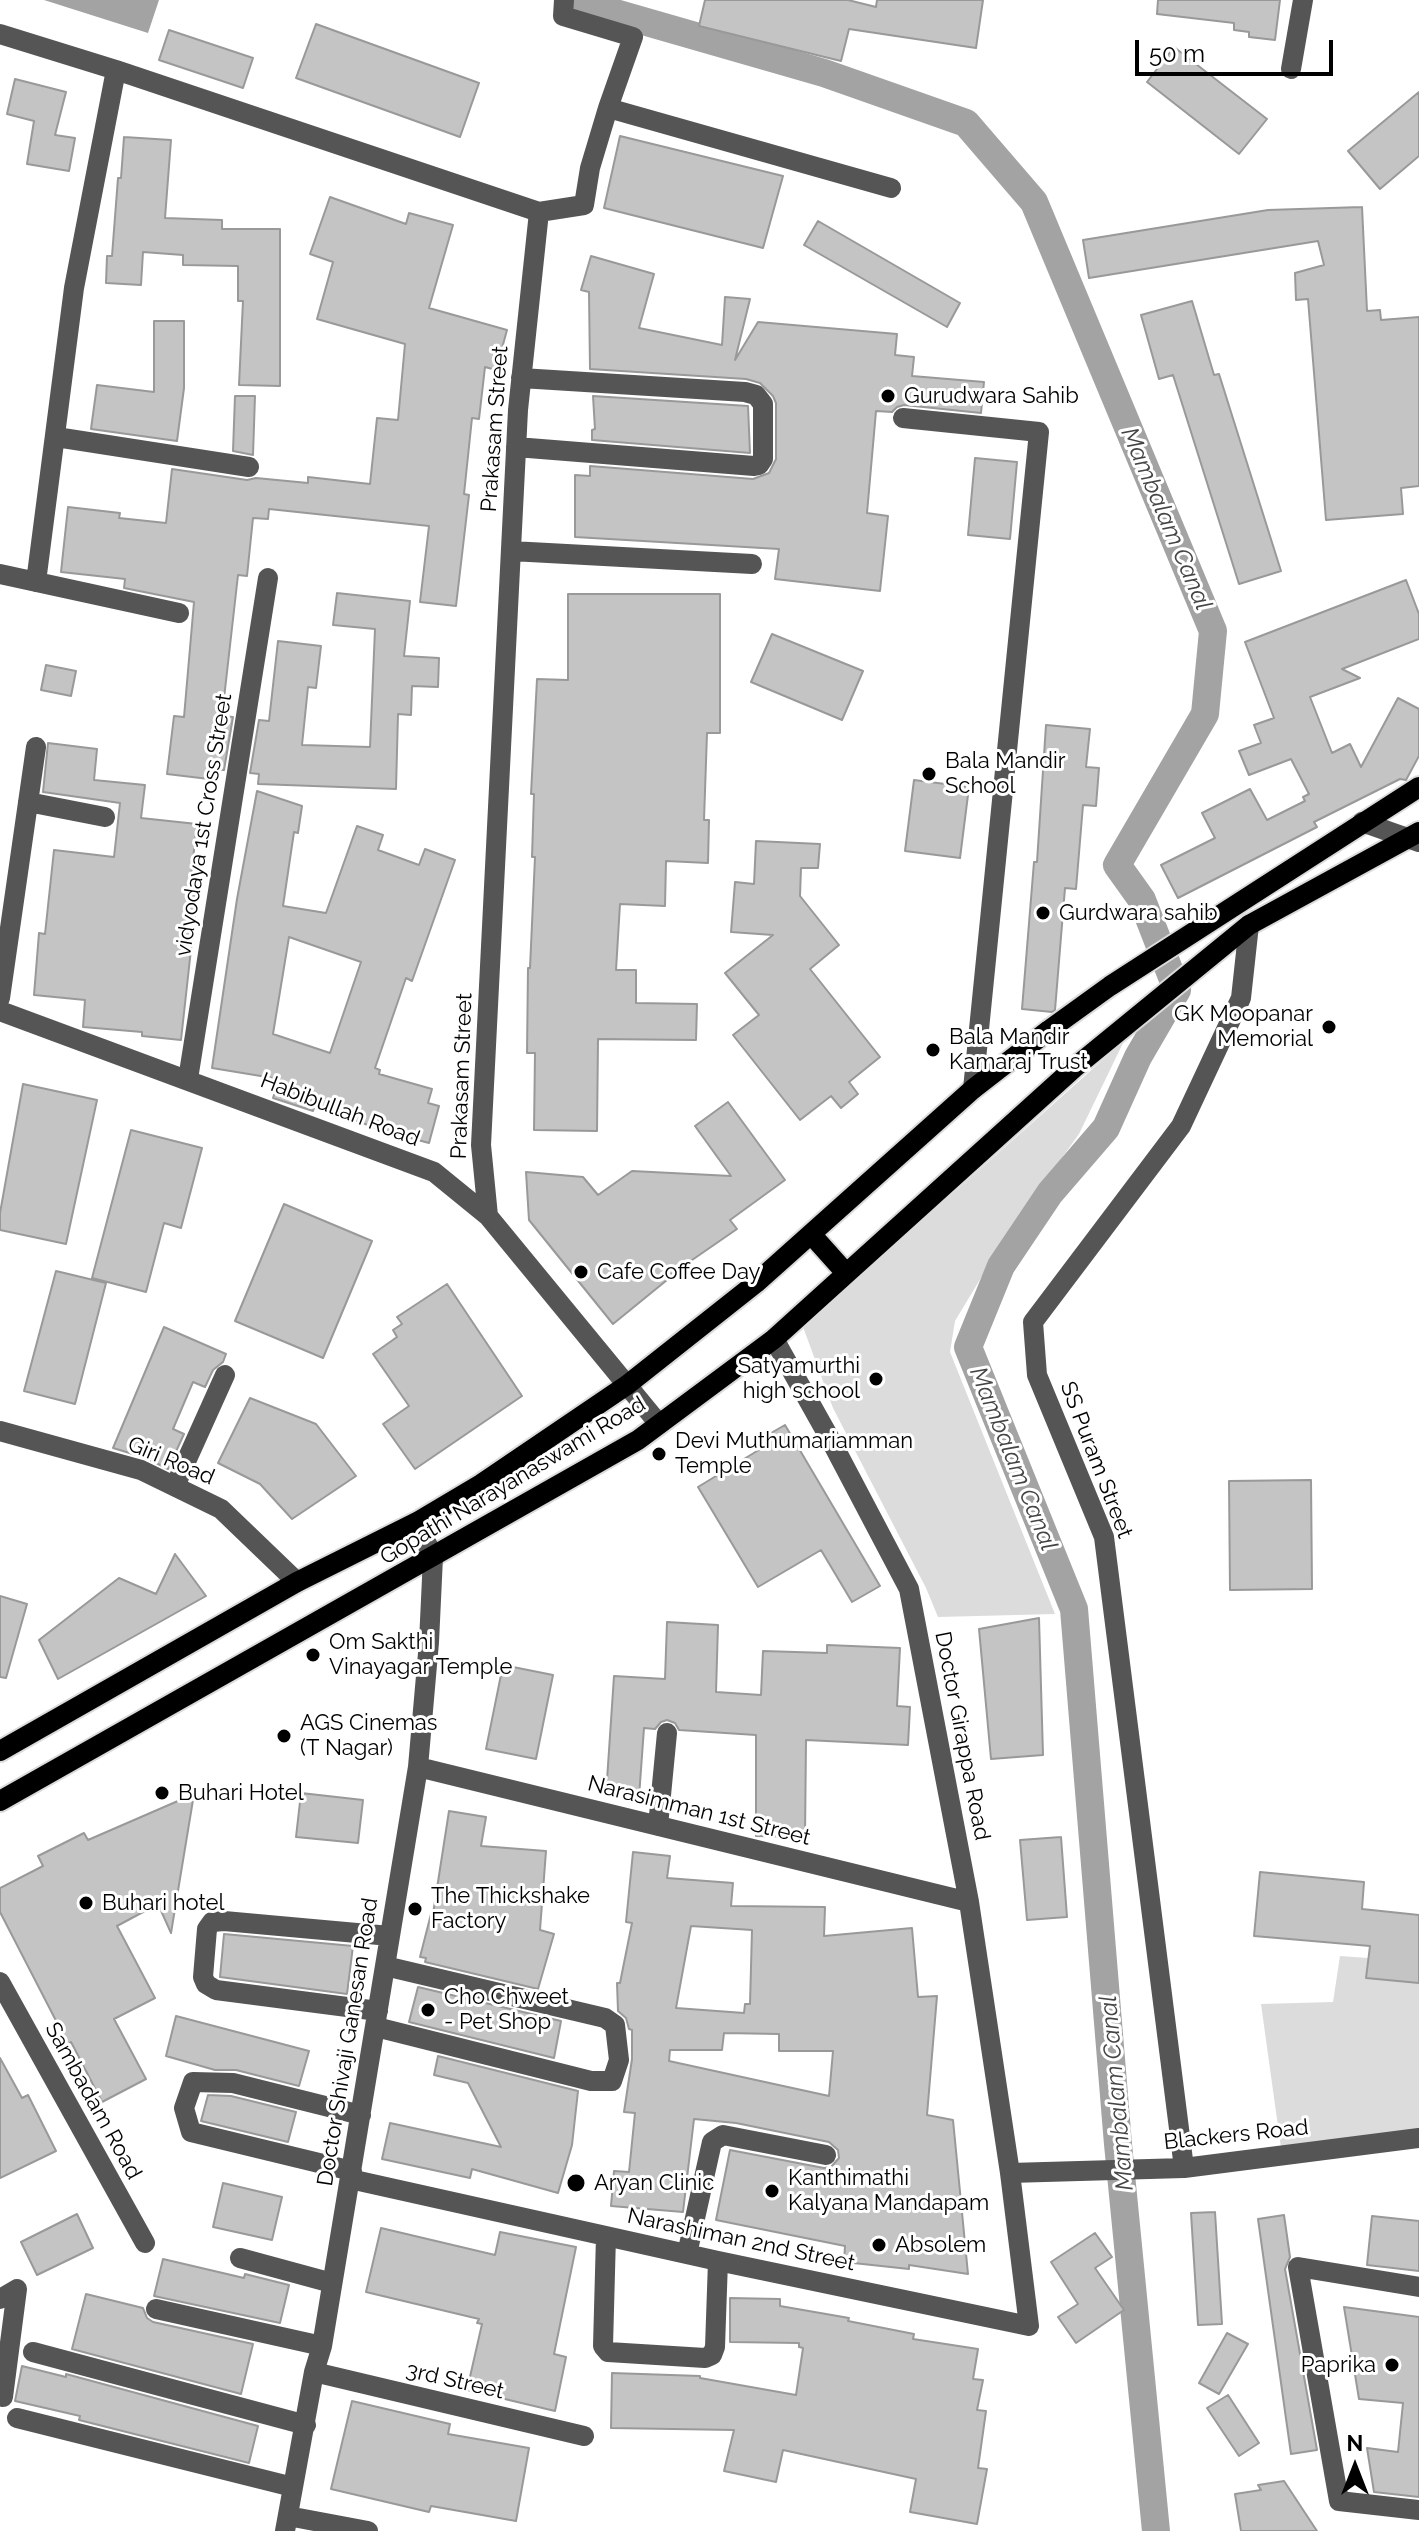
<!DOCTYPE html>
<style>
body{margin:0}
#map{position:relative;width:1419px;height:2531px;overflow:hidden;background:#fff;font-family:Raleway,sans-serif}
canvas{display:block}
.north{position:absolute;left:1315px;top:2427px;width:80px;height:80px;-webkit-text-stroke:6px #fff;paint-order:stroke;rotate:0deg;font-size:22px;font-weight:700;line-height:32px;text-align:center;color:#000}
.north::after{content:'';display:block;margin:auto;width:28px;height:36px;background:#000;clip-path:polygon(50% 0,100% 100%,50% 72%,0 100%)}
.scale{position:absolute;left:1135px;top:40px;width:198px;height:36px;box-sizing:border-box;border:4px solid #000;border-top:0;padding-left:10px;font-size:24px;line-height:28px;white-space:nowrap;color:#000;-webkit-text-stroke:6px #fff;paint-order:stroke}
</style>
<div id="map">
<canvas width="1419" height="2531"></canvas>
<div class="north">N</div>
<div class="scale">50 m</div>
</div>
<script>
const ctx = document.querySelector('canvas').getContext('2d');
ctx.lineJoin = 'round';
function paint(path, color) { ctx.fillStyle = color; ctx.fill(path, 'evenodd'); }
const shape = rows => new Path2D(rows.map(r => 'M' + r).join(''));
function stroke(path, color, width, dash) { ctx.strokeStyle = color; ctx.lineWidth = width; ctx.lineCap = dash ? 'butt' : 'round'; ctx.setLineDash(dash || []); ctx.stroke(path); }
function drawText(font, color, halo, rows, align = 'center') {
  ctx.font = font + ' Raleway,sans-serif'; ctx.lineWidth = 6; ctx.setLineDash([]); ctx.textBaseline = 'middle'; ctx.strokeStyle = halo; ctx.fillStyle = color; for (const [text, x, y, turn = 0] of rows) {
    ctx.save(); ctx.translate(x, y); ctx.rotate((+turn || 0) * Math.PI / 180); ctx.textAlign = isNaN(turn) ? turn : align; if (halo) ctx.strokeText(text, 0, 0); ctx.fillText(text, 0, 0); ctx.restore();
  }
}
paint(shape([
 [1124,1041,1079,1134,1008,1233,955,1321,950,1352,1055,1614,938,1617,926,1588,833,1408,803,1327],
 [1340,1956,1368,1958,1374,1979,1419,1983,1419,2131,1281,2148,1261,2004,1333,2002]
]), '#dcdcdc');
paint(shape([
 [44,0,159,0,148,33]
]), '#a3a3a3');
stroke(shape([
 [584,4,824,73,966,123,1034,202,1213,631,1205,714,1117,865,1142,900,1177,990,1138,1057,1106,1128,1050,1193,1001,1266,968,1347,1074,1609,1118,2144,1156,2531]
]), '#a3a3a3', 28);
const building = shape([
 [705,0,848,0,876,7,877,0,983,0,976,48,849,29,841,61,699,26,705,0],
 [1158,0,1280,0,1275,40,1249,37,1249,32,1234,30,1234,23,1157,14,1158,0],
 [316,24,479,83,460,137,296,78,316,24],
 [169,30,253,58,243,88,159,60,169,30],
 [1174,47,1267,119,1239,154,1147,82,1174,47],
 [15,79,66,92,55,135,75,138,69,171,27,164,34,121,7,114,15,79],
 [1419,92,1419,156,1380,189,1348,151,1419,92],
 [620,136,783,176,763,248,604,208,620,136],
 [124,137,171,140,165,218,222,220,222,229,280,229,280,386,239,385,243,301,238,301,238,266,183,265,183,255,143,252,141,285,106,283,107,256,112,256,118,178,121,178,124,137],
 [330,197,406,224,409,213,453,225,429,308,507,330,496,370,485,367,479,419,472,418,464,494,469,495,456,606,420,602,429,526,269,509,268,519,253,518,247,576,238,575,222,716,233,717,224,770,218,770,217,780,167,774,174,716,184,717,194,602,124,588,125,579,61,572,68,507,120,513,119,518,166,523,172,469,247,480,256,478,308,483,308,477,370,484,377,418,398,420,405,344,317,319,333,262,310,254,330,197],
 [1362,207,1367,311,1380,310,1381,320,1419,317,1419,486,1401,488,1403,514,1326,520,1308,299,1296,300,1295,273,1324,265,1318,241,1089,278,1083,240,1268,210,1362,207],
 [818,221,960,303,947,327,804,245,818,221],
 [591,256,654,274,639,328,722,345,725,297,750,299,735,360,758,322,897,334,895,355,914,357,912,376,984,382,981,413,904,405,897,407,892,412,876,411,867,513,888,516,880,591,775,579,779,549,575,537,575,475,590,476,590,466,753,479,769,473,776,459,776,403,773,396,760,383,746,379,590,369,589,292,581,290,591,256],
 [1192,301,1214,375,1219,374,1281,571,1239,584,1173,375,1159,379,1141,315,1192,301],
 [154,321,184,321,184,388,177,441,91,429,97,385,154,392,154,321],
 [235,396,255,396,253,455,233,451,235,396],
 [593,396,748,406,750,453,592,440,592,430,595,429,593,396],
 [975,458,1017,462,1010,539,968,535,975,458],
 [1406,580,1419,614,1419,639,1342,669,1360,678,1310,697,1332,753,1350,744,1361,767,1398,698,1419,709,1419,756,1406,780,1400,779,1314,822,1317,827,1178,898,1161,865,1215,838,1202,813,1250,789,1267,820,1305,801,1303,797,1309,794,1291,759,1249,775,1239,751,1261,743,1254,725,1274,718,1245,642,1406,580],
 [337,593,410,601,404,656,439,658,438,687,412,686,411,715,398,714,396,789,258,784,259,774,250,773,259,720,269,721,278,641,321,646,316,688,308,687,302,745,370,747,375,629,333,625,337,593],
 [568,594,720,594,720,733,707,733,704,820,709,820,708,863,666,861,665,906,620,904,616,970,636,970,636,1003,697,1004,696,1040,598,1039,597,1131,534,1130,535,1053,527,1053,528,968,530,968,535,857,532,857,534,794,531,794,537,679,568,680,568,594],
 [772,634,863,671,842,720,751,682,772,634],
 [46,665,76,671,71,696,41,690,46,665],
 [1046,725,1090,729,1086,767,1099,768,1096,806,1083,805,1076,889,1065,888,1055,1010,1052,1012,1022,1009,1034,862,1037,862,1046,725],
 [48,743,97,749,94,780,145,785,141,818,197,824,189,894,197,895,181,1040,142,1036,142,1032,83,1027,85,1000,34,995,39,933,45,934,54,850,114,857,120,803,43,792,48,743],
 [914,780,969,787,960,858,905,851,914,780],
 [257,791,302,806,298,833,294,832,283,906,326,913,357,826,383,835,378,850,419,865,425,849,455,860,412,981,406,978,375,1068,380,1070,379,1074,432,1089,428,1103,439,1106,429,1143,381,1130,315,1105,313,1111,273,1098,279,1079,212,1068,237,899,257,791],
 [289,937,361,962,330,1053,273,1034,289,937],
 [756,841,820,844,818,868,801,868,800,896,839,945,810,969,880,1057,849,1082,858,1094,841,1108,831,1096,800,1120,733,1035,759,1015,725,973,773,935,731,932,735,882,754,884,756,841],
 [23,1084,97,1100,66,1244,0,1230,0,1213,23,1084],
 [728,1102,785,1180,730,1220,737,1229,666,1278,667,1280,613,1324,529,1220,526,1172,583,1177,598,1195,632,1171,731,1176,695,1126,728,1102],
 [131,1130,202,1148,181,1228,164,1223,146,1292,92,1278,131,1130],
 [284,1204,372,1241,323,1358,235,1321,284,1204],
 [56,1271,106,1283,75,1404,24,1391,56,1271],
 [447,1284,522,1396,415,1469,383,1424,409,1406,373,1354,397,1337,393,1330,402,1324,397,1317,447,1284],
 [164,1327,226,1354,223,1362,213,1370,205,1387,193,1382,173,1429,184,1434,168,1469,146,1458,113,1448,164,1327],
 [250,1398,316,1424,356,1476,292,1519,260,1484,218,1463,250,1398],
 [785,1425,880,1586,852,1602,821,1550,758,1587,698,1487,762,1448,757,1441,785,1425],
 [1311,1480,1312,1589,1230,1590,1229,1481,1311,1480],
 [175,1554,206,1596,58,1679,39,1640,119,1578,156,1594,175,1554],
 [0,1596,27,1604,6,1678,0,1677,0,1596],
 [1039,1618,1043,1755,991,1759,979,1629,1039,1618],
 [667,1622,718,1625,716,1692,761,1695,763,1651,827,1653,827,1645,900,1648,897,1706,910,1707,908,1745,806,1740,805,1837,756,1836,756,1735,679,1730,675,1723,667,1720,661,1722,655,1729,644,1728,639,1797,606,1795,614,1676,665,1679,667,1622],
 [503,1665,553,1675,536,1759,486,1749,503,1665],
 [301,1793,363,1800,358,1843,296,1837,301,1793],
 [194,1794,171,1933,158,1904,117,1926,155,1998,114,2019,146,2079,102,2102,71,2042,68,2044,0,1912,0,1888,43,1866,38,1856,84,1833,88,1840,194,1794],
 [449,1811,486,1817,481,1846,546,1851,540,1930,554,1934,538,1989,425,1962,426,1958,420,1957,431,1914,433,1914,449,1811],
 [1061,1837,1067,1917,1027,1920,1020,1840,1061,1837],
 [633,1852,670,1856,667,1878,733,1883,731,1906,825,1907,824,1936,912,1928,918,1997,937,1996,927,2115,953,2120,968,2274,909,2265,909,2269,844,2262,845,2246,716,2220,730,2150,824,2168,831,2167,839,2158,838,2150,829,2142,736,2123,694,2119,683,2212,611,2206,614,2171,629,2172,635,2113,624,2112,632,2059,632,2030,629,2029,626,2018,618,2011,617,1983,620,1983,632,1923,626,1922,633,1852],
 [691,1926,752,1930,750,2004,745,2004,744,2013,676,2008,691,1926],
 [724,2033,779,2034,779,2051,833,2051,829,2096,669,2061,670,2050,722,2050,724,2033],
 [1260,1872,1364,1882,1362,1909,1419,1915,1419,1983,1366,1978,1370,1946,1254,1936,1260,1872],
 [224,1934,353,1946,347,1994,220,1977,224,1934],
 [418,1987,561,2021,554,2058,409,2022,418,1987],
 [176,2016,309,2051,299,2086,236,2070,215,2070,166,2056,176,2016],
 [438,2056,578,2091,572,2145,558,2193,472,2169,470,2178,382,2159,390,2123,501,2147,468,2083,434,2075,438,2056],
 [0,2058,22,2098,28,2095,56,2151,0,2178,0,2058],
 [208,2095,231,2096,296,2112,288,2142,201,2121,208,2095],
 [223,2183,282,2197,272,2240,213,2227,223,2183],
 [1215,2212,1222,2324,1198,2325,1191,2213,1215,2212],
 [77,2214,93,2248,37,2275,21,2242,77,2214],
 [1284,2215,1290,2257,1285,2269,1317,2450,1291,2454,1258,2219,1284,2215],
 [1372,2216,1419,2221,1419,2271,1367,2265,1372,2216],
 [381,2228,495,2255,500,2232,576,2247,554,2354,566,2357,555,2411,467,2390,482,2324,477,2323,479,2319,366,2292,381,2228],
 [1095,2233,1112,2257,1095,2268,1124,2310,1076,2343,1058,2317,1078,2304,1051,2262,1095,2233],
 [163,2259,244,2278,245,2274,289,2285,280,2323,154,2296,163,2259],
 [86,2294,143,2308,147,2318,153,2322,253,2344,241,2394,72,2349,86,2294],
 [730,2298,780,2299,780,2306,849,2318,848,2321,914,2334,913,2339,978,2349,973,2379,983,2380,977,2410,986,2411,978,2468,987,2469,977,2524,910,2512,916,2479,783,2450,776,2482,724,2471,734,2430,611,2428,612,2373,700,2376,700,2378,796,2395,803,2348,799,2347,799,2343,730,2342,730,2298],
 [1344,2307,1419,2317,1419,2497,1374,2492,1367,2448,1398,2452,1403,2403,1359,2399,1344,2307],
 [1227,2333,1248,2344,1219,2394,1199,2383,1227,2333],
 [22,2366,66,2377,66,2374,258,2426,249,2463,79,2420,80,2416,15,2401,22,2366],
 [1228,2395,1259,2443,1239,2456,1207,2408,1228,2395],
 [352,2401,450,2424,448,2434,529,2448,516,2521,431,2506,429,2512,331,2489,352,2401],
 [1284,2481,1317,2531,1241,2531,1235,2494,1261,2490,1258,2485,1284,2481]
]);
paint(building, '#c4c4c4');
stroke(building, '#999', 2);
const major = shape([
 [811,1234,845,1272],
 [0,1751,297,1582,417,1522,481,1484,627,1385,756,1283,973,1089,1049,1030,1110,986,1419,787],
 [0,1801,638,1440,774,1339,1074,1068,1249,925,1419,832]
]);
stroke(major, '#dbdbdb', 24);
stroke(shape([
 [564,0,563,16,633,37,608,108],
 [0,34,116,70,539,212,584,205,590,168,608,108,891,188],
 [1291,69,1303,0],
 [903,418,1039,432,973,1089],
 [56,437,249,467],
 [516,447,754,466,759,465,763,459,763,404,756,395,745,392,521,378],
 [511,551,752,564],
 [0,574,179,613],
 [36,582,74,288,116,70],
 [28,802,105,817],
 [1362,822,1419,842],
 [0,998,36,747],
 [0,1011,434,1172,488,1216,659,1424],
 [188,1079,268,578],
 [488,1216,481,1145,518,410,539,212],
 [0,1431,141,1470,221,1509,297,1582],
 [175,1486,225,1375],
 [418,1767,969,1902],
 [658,1826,667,1733],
 [0,1982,145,2243],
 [378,2011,216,1990,206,1984,203,1977,207,1929,212,1922,224,1921,390,1936],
 [376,2027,591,2081,612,2081,619,2060,615,2025,605,2018,385,1966],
 [1184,2168,1104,1537,1037,1375,1033,1322,1181,1126,1241,998,1249,925],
 [352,2171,191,2132,184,2108,193,2082,233,2083,361,2115],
 [1010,2173,1184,2168,1419,2138],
 [350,2179,718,2261,1029,2326,1010,2173,969,1902,909,1589,829,1437,774,1339],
 [606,2236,603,2346,608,2352,705,2358,712,2355,715,2347,718,2261],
 [687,2254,712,2142,723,2135,826,2155],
 [240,2258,332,2283],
 [1419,2287,1298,2267,1339,2501,1419,2510],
 [0,2299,17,2289,3,2397,0,2396],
 [156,2309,322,2346],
 [33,2352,306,2425],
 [314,2372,584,2436],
 [17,2418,293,2487],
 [288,2516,368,2531],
 [285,2531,314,2372,322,2346,418,1767,429,1642,433,1557,417,1522]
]), '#555', 20);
stroke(major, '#000', 20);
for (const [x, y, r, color] of [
 [888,396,8,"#000"],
 [929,774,8,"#000"],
 [1043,913,8,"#000"],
 [1329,1027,8,"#000"],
 [933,1050,8,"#000"],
 [581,1272,8,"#000"],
 [876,1379,8,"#000"],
 [659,1454,8,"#000"],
 [313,1655,8,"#000"],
 [284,1736,8,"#000"],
 [162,1793,8,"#000"],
 [86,1903,8,"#000"],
 [415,1909,8,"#000"],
 [428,2010,8,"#000"],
 [576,2183,10,"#000"],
 [772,2191,8,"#000"],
 [879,2245,8,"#000"],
 [1392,2365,8,"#000"]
]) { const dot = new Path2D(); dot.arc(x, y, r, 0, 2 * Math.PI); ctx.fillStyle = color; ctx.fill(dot); stroke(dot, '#fff', 3); }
drawText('22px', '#000', '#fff', [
 ["Gurudwara Sahib",904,396],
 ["Bala Mandir",945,761],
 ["School",945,786],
 ["Gurdwara sahib",1059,913],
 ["GK Moopanar",1313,1014,"right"],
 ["Memorial",1313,1039,"right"],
 ["Bala Mandir",949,1037],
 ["Kamaraj Trust",949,1062],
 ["Cafe Coffee Day",597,1272],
 ["Satyamurthi",860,1366,"right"],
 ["high school",860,1391,"right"],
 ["Devi Muthumariamman",675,1441],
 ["Temple",675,1466],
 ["Om Sakthi",329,1642],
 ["Vinayagar Temple",329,1667],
 ["AGS Cinemas",300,1723],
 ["(T Nagar)",300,1748],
 ["Buhari Hotel",178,1793],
 ["The Thickshake",431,1896],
 ["Factory",431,1921],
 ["Buhari hotel",102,1903],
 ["Cho Chweet",444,1997],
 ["- Pet Shop",444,2022],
 ["Kanthimathi",788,2178],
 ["Kalyana Mandapam",788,2203],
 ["Aryan Clinic",594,2183],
 ["Absolem",895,2245],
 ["Paprika",1376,2365,"right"]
], 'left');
drawText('22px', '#000', '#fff', [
 ["Prakasam Street",495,429,-86],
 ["vidyodaya 1st Cross Street",204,825,-81],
 ["Prakasam Street",462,1076,-88],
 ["Habibullah Road",340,1110,21],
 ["SS Puram Street",1096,1460,69],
 ["Giri Road",171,1461,23],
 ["Gopathi Narayanaswami Road",513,1481,-31],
 ["Doctor Girappa Road",962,1736,79],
 ["Narasimman 1st Street",699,1811,14],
 ["Doctor Shivaji Ganesan Road",348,2042,-81],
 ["Sambadam Road",93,2101,61],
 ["Blackers Road",1236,2135,-6],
 ["Narashiman 2nd Street",741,2240,12],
 ["3rd Street",455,2381,13]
]);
drawText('italic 24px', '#444', '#fff', [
 ["Mambalam Canal",1166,519,67],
 ["Mambalam Canal",1013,1459,68],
 ["Mambalam Canal",1117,2093,-95]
]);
</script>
